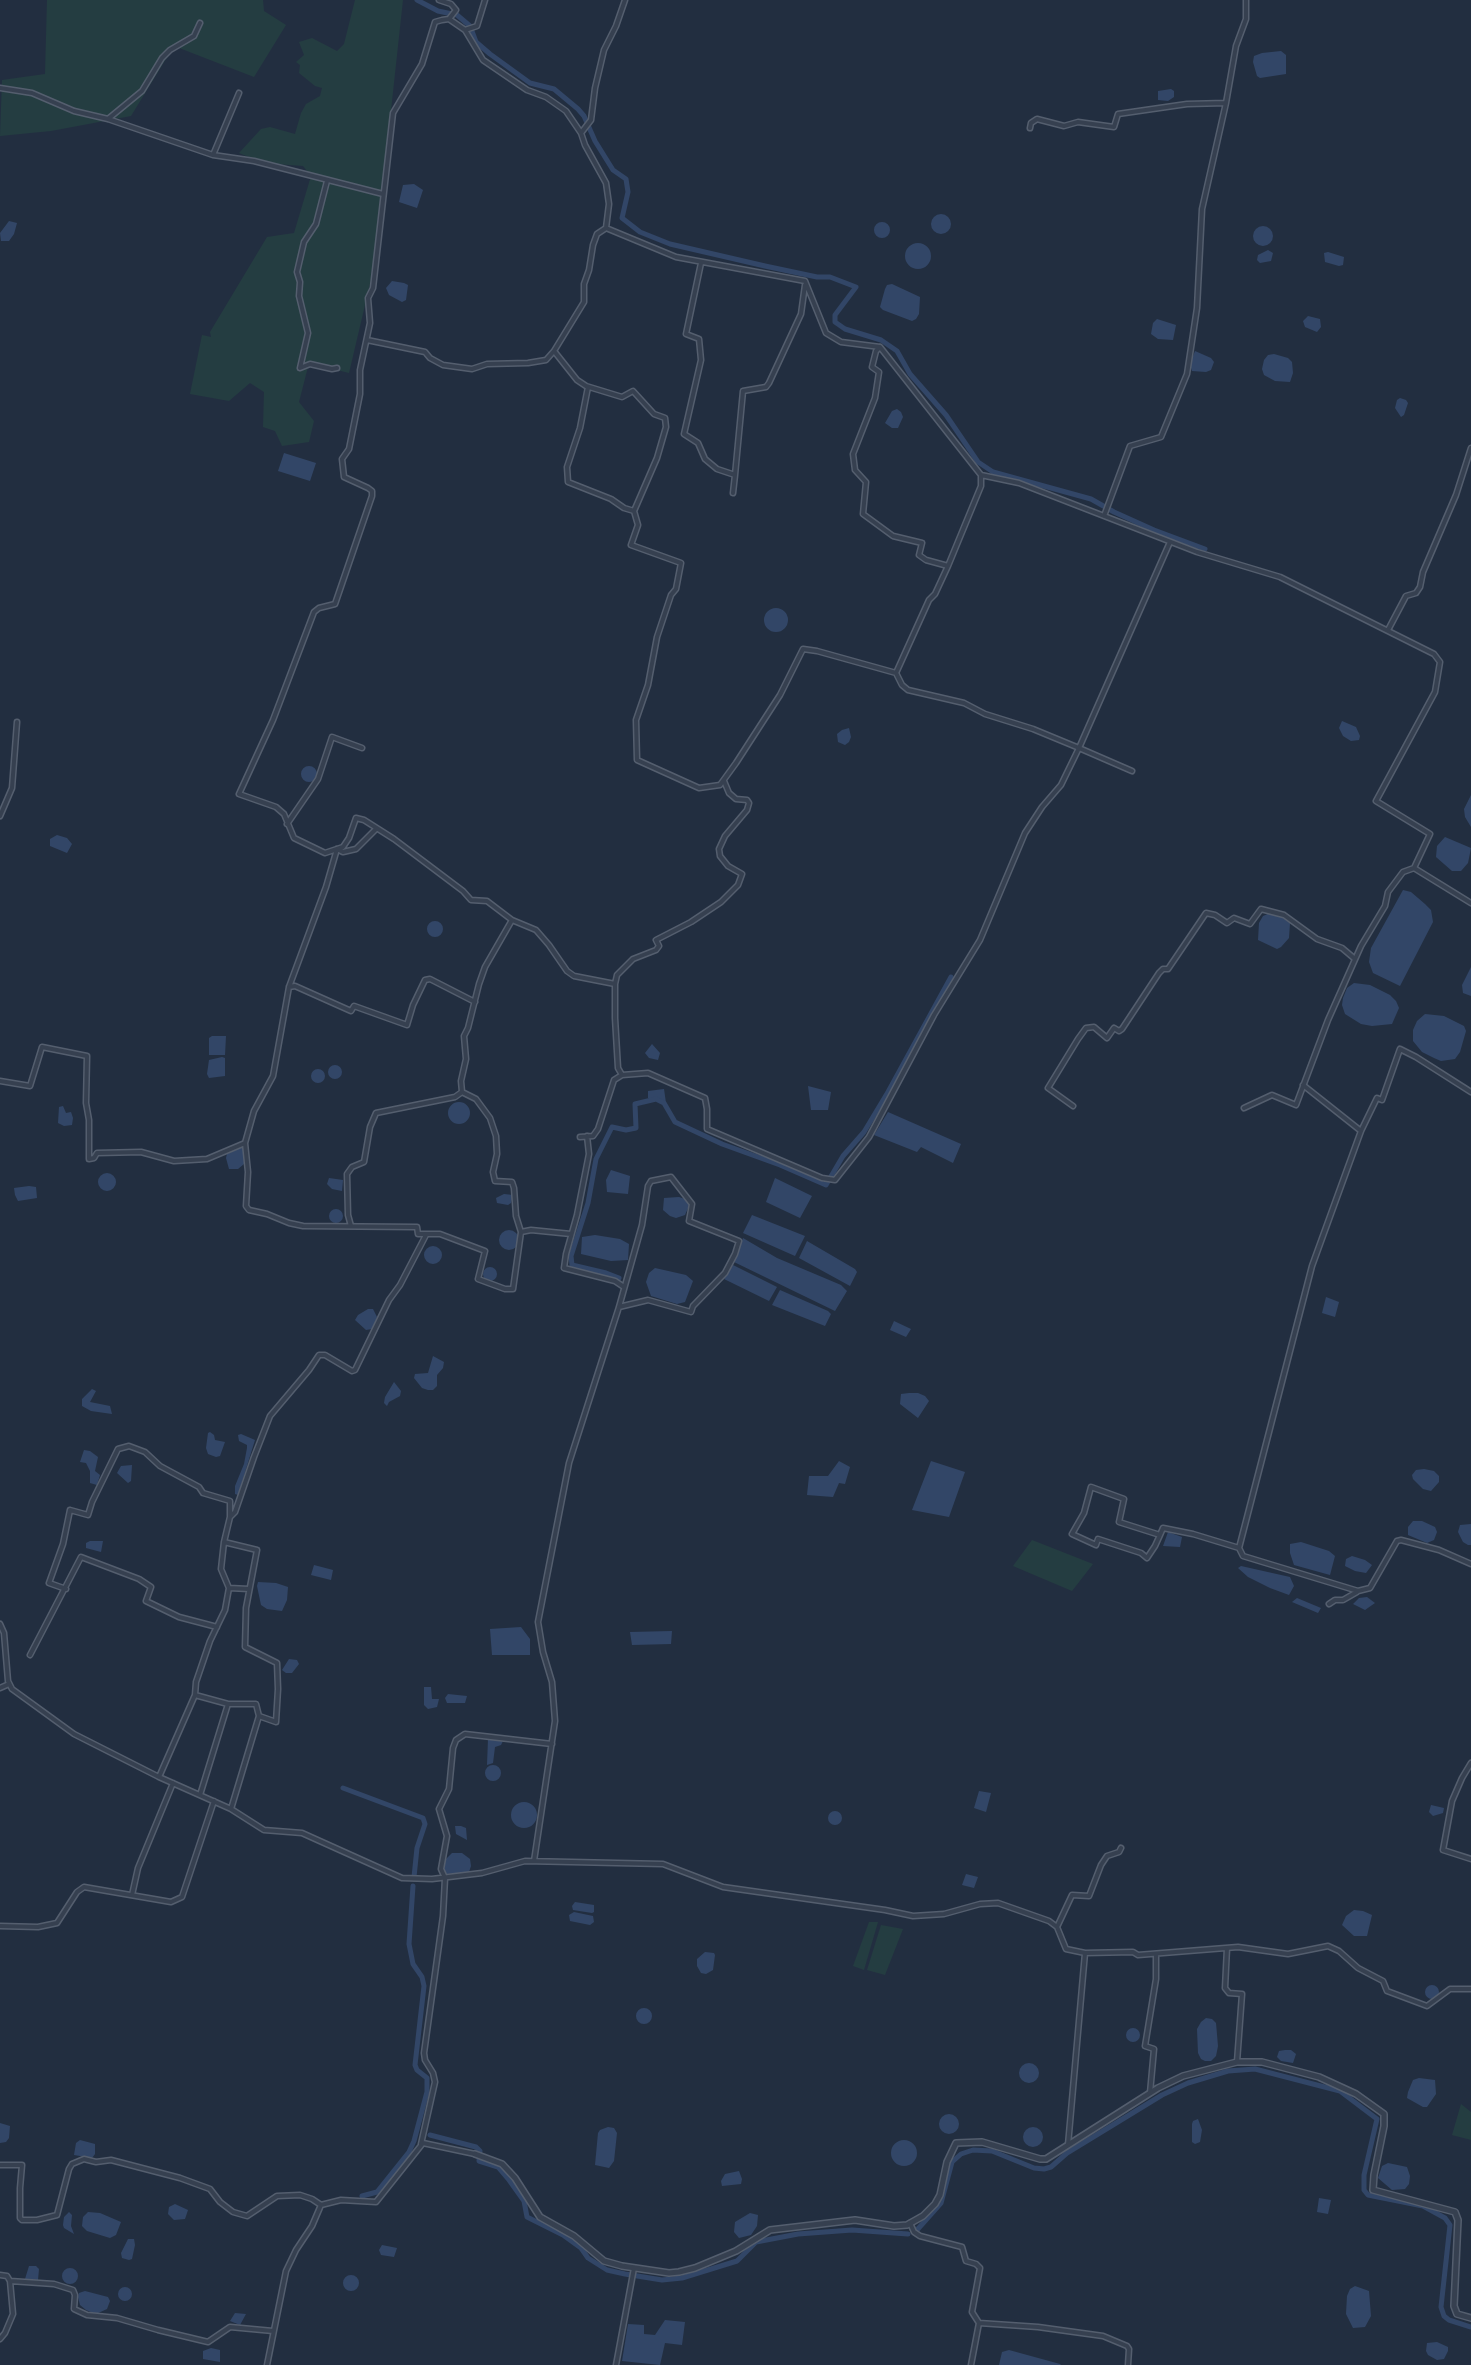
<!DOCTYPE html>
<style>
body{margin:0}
canvas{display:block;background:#222e40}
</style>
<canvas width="1471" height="2365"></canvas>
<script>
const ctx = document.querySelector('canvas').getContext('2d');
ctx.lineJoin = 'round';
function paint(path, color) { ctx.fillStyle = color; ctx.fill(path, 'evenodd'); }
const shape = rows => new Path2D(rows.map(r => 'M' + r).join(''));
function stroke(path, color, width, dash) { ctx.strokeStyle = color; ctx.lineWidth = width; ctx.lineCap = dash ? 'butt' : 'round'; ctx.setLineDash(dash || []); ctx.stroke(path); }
paint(shape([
 [47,0,263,0,264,11,286,25,254,77,174,46,131,116,51,131,0,136,2,80,45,74],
 [355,0,403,0,374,267,349,373,309,363,299,402,314,421,309,442,282,446,275,431,263,427,264,392,250,383,229,401,190,394,202,335,211,337,210,332,267,237,294,233,311,176,303,166,263,163,239,153,261,129,270,127,295,134,301,113,306,104,320,96,322,88,315,86,299,73,300,65,296,62,304,55,299,42,312,38,337,51,344,44],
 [1032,1540,1093,1564,1072,1591,1013,1566],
 [869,1922,878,1922,864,1970,853,1966],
 [881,1925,903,1929,885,1975,867,1970],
 [1461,2104,1471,2112,1471,2140,1452,2135]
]), '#243d41');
paint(shape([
 [1281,51,1286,55,1286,74,1260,78,1257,76,1253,62,1254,56,1262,53],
 [1171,89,1174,91,1174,97,1168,101,1158,100,1158,91],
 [414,184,423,190,417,208,399,202,403,185],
 '931 224a10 10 0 1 1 20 0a10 10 0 1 1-20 0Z',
 [9,221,17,223,14,234,9,241,1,241,0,233],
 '874 230a8 8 0 1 1 16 0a8 8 0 1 1-16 0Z',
 '1253 236a10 10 0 1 1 20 0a10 10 0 1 1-20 0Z',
 '905 256a13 13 0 1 1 26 0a13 13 0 1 1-26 0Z',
 [1268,250,1273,253,1271,261,1260,263,1257,260,1258,255],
 [1328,252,1344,257,1343,265,1339,266,1325,262,1324,253],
 [392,281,404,283,408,285,406,300,402,302,389,295,386,288],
 [892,284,920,297,919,314,916,319,912,321,883,310,880,307,885,289,887,285],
 [1308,316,1320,319,1321,327,1317,332,1305,327,1303,321],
 [1157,319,1176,325,1173,340,1158,339,1151,334,1153,323],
 [1195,351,1211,358,1214,362,1211,370,1206,372,1192,371,1190,364],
 [1274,354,1288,358,1292,362,1293,373,1290,382,1275,381,1264,375,1262,369,1264,360,1268,355],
 [1400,398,1406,400,1408,403,1404,415,1401,417,1395,408,1397,400],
 [897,409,901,412,903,417,898,428,892,428,885,423,892,411],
 [284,453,316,463,310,481,278,471],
 '764 620a12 12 0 1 1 24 0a12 12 0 1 1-24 0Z',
 [1342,721,1356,727,1360,736,1359,740,1351,741,1343,736,1339,728],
 [849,728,851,737,849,742,845,745,838,742,837,734,842,730],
 '301 774a8 8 0 1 1 16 0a8 8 0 1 1-16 0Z',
 [1471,795,1471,827,1465,817,1464,809],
 [57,835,67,838,72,844,67,853,50,846,50,839],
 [1445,837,1471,848,1468,863,1461,871,1452,871,1436,857,1437,846],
 [1403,890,1411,892,1425,904,1431,910,1433,922,1400,986,1373,973,1369,962,1371,948],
 [1270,913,1279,915,1290,923,1289,938,1281,947,1277,949,1258,940,1259,923,1263,916],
 '427 929a8 8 0 1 1 16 0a8 8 0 1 1-16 0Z',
 [1471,967,1471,996,1463,993,1462,985],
 [1354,983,1370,985,1390,995,1396,1001,1399,1008,1392,1024,1372,1026,1361,1024,1345,1014,1342,1005,1343,998,1347,988],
 [1425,1014,1444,1016,1464,1026,1466,1031,1460,1052,1455,1059,1441,1061,1434,1058,1422,1052,1413,1041,1413,1030,1417,1021],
 [212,1036,226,1036,225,1055,209,1055,209,1038],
 [652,1044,660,1053,658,1060,649,1058,645,1053],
 [222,1057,225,1058,225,1076,209,1078,207,1074,209,1060],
 '328 1072a7 7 0 1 1 14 0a7 7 0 1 1-14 0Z',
 '311 1076a7 7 0 1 1 14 0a7 7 0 1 1-14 0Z',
 [808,1086,831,1092,828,1110,811,1110],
 [664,1089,666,1103,659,1098,648,1098,648,1091],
 '448 1113a11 11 0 1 1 22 0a11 11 0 1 1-22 0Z',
 [63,1106,66,1113,71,1112,73,1118,72,1125,64,1126,58,1123,59,1107],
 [888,1112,961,1144,953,1163,921,1147,917,1152,874,1135],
 [240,1148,244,1148,244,1164,238,1169,229,1169,226,1158,227,1154],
 [611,1170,630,1176,628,1194,607,1192,606,1180],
 '98 1182a9 9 0 1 1 18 0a9 9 0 1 1-18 0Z',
 [329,1178,343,1180,342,1191,332,1189,327,1184],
 [775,1178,812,1196,800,1218,766,1202],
 [29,1186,36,1187,37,1198,18,1201,15,1195,14,1188],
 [504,1194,513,1195,511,1203,508,1205,497,1203,496,1198],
 [679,1197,688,1200,689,1206,685,1215,676,1218,670,1216,663,1210,664,1198],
 '329 1216a7 7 0 1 1 14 0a7 7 0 1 1-14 0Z',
 [752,1215,805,1236,795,1256,743,1233],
 '499 1240a10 10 0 1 1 20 0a10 10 0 1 1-20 0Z',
 [595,1235,620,1239,629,1244,628,1260,611,1261,581,1254,582,1237],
 [743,1238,777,1258,841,1285,847,1291,835,1311,734,1262],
 [807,1241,855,1269,857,1272,850,1286,799,1258],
 '424 1255a9 9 0 1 1 18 0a9 9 0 1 1-18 0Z',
 [733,1265,777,1287,769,1301,724,1279],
 '483 1274a7 7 0 1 1 14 0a7 7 0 1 1-14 0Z',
 [655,1268,686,1275,693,1281,685,1302,677,1304,651,1296,646,1282,649,1273],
 [780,1290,828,1311,831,1314,825,1326,772,1305],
 [1326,1297,1339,1302,1335,1317,1322,1313],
 [368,1309,373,1309,377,1317,372,1329,366,1330,355,1320,358,1315],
 [894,1321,911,1329,906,1337,890,1330],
 [433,1356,444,1362,443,1368,437,1375,437,1386,433,1390,428,1390,422,1388,414,1378,415,1374,428,1373],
 [394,1382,401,1391,400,1396,389,1402,387,1406,384,1403,385,1397],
 [92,1389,96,1391,90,1402,110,1406,112,1414,91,1411,82,1406,82,1399],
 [909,1393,918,1393,925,1396,929,1401,918,1418,900,1404,901,1394],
 [210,1432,214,1435,215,1440,225,1442,220,1456,216,1457,208,1454,206,1448,208,1433],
 [241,1434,255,1440,238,1495,235,1494,235,1486,244,1464,247,1448,247,1445,239,1441,238,1435],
 [84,1450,90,1451,98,1457,95,1471,100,1475,97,1485,90,1483,90,1471,86,1463,80,1462],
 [839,1461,850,1467,845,1484,839,1483,833,1497,807,1495,809,1476,828,1476],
 [931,1461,965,1472,949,1517,912,1510],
 [132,1465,131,1481,128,1483,117,1473,121,1466],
 [1424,1469,1434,1471,1439,1476,1439,1482,1431,1491,1423,1489,1413,1479,1412,1475,1416,1470],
 [1413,1521,1422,1521,1435,1527,1437,1532,1434,1540,1427,1543,1408,1535,1408,1527],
 [1471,1524,1471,1545,1468,1545,1463,1542,1458,1532,1460,1525],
 [1168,1532,1182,1537,1180,1547,1163,1546],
 [90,1541,103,1541,101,1552,86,1548,86,1543],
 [1301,1542,1329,1551,1335,1556,1330,1575,1294,1565,1290,1553,1290,1544],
 [1352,1556,1365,1560,1372,1565,1366,1573,1355,1571,1345,1566,1346,1559],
 [314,1565,333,1570,331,1580,311,1575],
 [1241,1566,1290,1577,1294,1586,1289,1595,1270,1588,1248,1577,1238,1568],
 [258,1582,276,1583,288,1587,287,1600,282,1611,267,1609,261,1605,257,1586],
 [1367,1597,1375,1603,1365,1610,1353,1604,1359,1598],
 [1297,1598,1321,1608,1318,1613,1292,1602],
 [521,1627,530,1639,530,1655,492,1655,490,1629],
 [672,1631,671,1644,632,1645,630,1632],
 [289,1659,297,1660,299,1664,292,1673,286,1673,282,1670],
 [424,1687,431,1687,432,1699,439,1699,437,1707,428,1709,424,1705],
 [448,1694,467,1696,465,1703,447,1703,445,1698],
 [488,1739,503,1741,501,1745,495,1747,493,1763,487,1765],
 '485 1773a8 8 0 1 1 16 0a8 8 0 1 1-16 0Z',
 [979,1791,991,1793,986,1812,974,1808],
 '511 1815a13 13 0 1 1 26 0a13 13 0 1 1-26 0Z',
 [1431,1805,1444,1808,1443,1813,1433,1816,1429,1812],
 '828 1818a7 7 0 1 1 14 0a7 7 0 1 1-14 0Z',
 [455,1826,461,1826,466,1828,467,1840,456,1834],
 [452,1853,462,1853,470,1859,471,1866,469,1872,446,1874,443,1866,444,1861],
 [966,1874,978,1877,974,1888,962,1885],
 [575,1902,594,1905,594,1912,592,1913,573,1910,572,1906],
 [1354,1910,1363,1911,1372,1915,1367,1936,1354,1936,1342,1925,1346,1916],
 [574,1912,593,1916,594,1922,590,1925,570,1921,569,1915],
 [705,1952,714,1953,715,1955,713,1970,706,1974,701,1973,697,1966,697,1959],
 '1425 1992a7 7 0 1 1 14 0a7 7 0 1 1-14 0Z',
 '636 2016a8 8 0 1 1 16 0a8 8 0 1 1-16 0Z',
 [1206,2018,1212,2019,1216,2023,1218,2046,1216,2056,1211,2061,1205,2061,1201,2059,1198,2053,1197,2029,1201,2022],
 '1126 2035a7 7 0 1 1 14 0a7 7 0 1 1-14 0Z',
 [1285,2050,1291,2050,1296,2054,1293,2063,1281,2061,1277,2057,1279,2051],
 '1019 2073a10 10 0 1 1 20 0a10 10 0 1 1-20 0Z',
 [1419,2078,1435,2080,1436,2094,1427,2107,1423,2107,1407,2098,1408,2092,1413,2080],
 '939 2124a10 10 0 1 1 20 0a10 10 0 1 1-20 0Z',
 [1198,2119,1202,2130,1200,2142,1195,2144,1192,2142,1192,2124,1193,2121],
 [0,2123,10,2126,9,2138,6,2142,0,2143],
 [608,2127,614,2128,617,2133,614,2161,609,2168,595,2165,598,2133,600,2130],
 '1023 2137a10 10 0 1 1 20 0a10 10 0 1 1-20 0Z',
 [80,2140,95,2144,95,2154,92,2158,74,2155,76,2143],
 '891 2153a13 13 0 1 1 26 0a13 13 0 1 1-26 0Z',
 [1388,2163,1407,2167,1410,2176,1409,2184,1405,2189,1392,2190,1378,2178,1382,2166],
 [739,2171,742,2179,741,2184,722,2186,721,2181,725,2174],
 [1319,2198,1331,2200,1328,2214,1317,2212],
 [175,2204,188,2210,185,2219,174,2220,168,2214,169,2207],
 [69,2212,72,2215,71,2226,74,2234,64,2228,63,2225,64,2217],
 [88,2212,100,2213,121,2222,116,2235,110,2238,87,2231,82,2226,83,2217],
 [750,2213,758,2215,757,2226,751,2235,739,2238,734,2232,735,2222],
 [128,2239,134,2239,135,2245,132,2259,129,2260,122,2258,121,2253],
 [382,2245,397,2248,394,2257,381,2255,379,2250],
 [29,2266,36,2266,39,2269,38,2280,25,2279],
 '62 2276a8 8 0 1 1 16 0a8 8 0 1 1-16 0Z',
 '343 2283a8 8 0 1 1 16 0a8 8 0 1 1-16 0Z',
 [1355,2286,1369,2291,1371,2316,1365,2327,1353,2328,1346,2314,1347,2296,1350,2289],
 '118 2294a7 7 0 1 1 14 0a7 7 0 1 1-14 0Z',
 [85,2291,108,2297,110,2301,107,2309,96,2314,86,2310,80,2305,78,2297,79,2293],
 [235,2313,246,2314,240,2325,230,2321],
 [665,2320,685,2322,682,2345,665,2343,660,2365,622,2361,628,2324,644,2325,644,2334,655,2335],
 [1437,2342,1448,2347,1448,2351,1444,2359,1437,2360,1428,2355,1426,2351,1427,2343],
 [211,2348,220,2350,220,2362,203,2359,203,2351],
 [1009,2350,1060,2364,1061,2365,999,2365,1002,2352]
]), '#324667');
stroke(shape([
 [417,0,438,11,457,15,470,26,476,42,490,54,530,83,554,89,578,109,584,116,595,141,613,170,626,179,628,192,622,218,640,232,670,244,765,266,817,277,830,277,856,287,835,315,835,322,845,329,881,340,897,351,910,374,946,415,978,462,993,472,1091,499,1114,512,1154,530,1205,549],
 [619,1278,606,1273,572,1265,571,1256,588,1203,596,1159,612,1127,626,1130,636,1128,635,1104,656,1099,664,1103,675,1122,722,1144,780,1165,826,1185,843,1156,864,1132,888,1092,951,977],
 [343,1788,423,1818,425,1824,417,1848,414,1877],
 [430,2135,476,2147,480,2151,479,2161,498,2167,509,2180,524,2201,527,2217,563,2235,581,2248,588,2258,607,2270,625,2274,662,2280,682,2278,737,2261,756,2242,798,2234,852,2230,908,2234],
 [362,2196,377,2192,409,2152,414,2141,427,2092,427,2078,417,2070,415,2065,424,1986,422,1977,413,1964,409,1944,413,1886],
 [917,2230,941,2203,952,2162,961,2154,973,2150,992,2151,1034,2168,1044,2169,1051,2167,1067,2153,1162,2095,1188,2083,1228,2071,1255,2069,1340,2091,1377,2119,1364,2175,1364,2190,1368,2195,1423,2206,1445,2218,1450,2225,1441,2307,1444,2316,1449,2320,1471,2327]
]), '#324667', 5);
const minor = shape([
 [439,0,451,4,456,10,449,19],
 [465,30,477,26,485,0],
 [0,88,32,93,74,111,108,119,213,155,254,161,383,194],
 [108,119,142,91,162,58,170,50,194,36,200,23],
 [1030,128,1031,123,1037,119,1064,126,1078,122,1114,127,1118,114,1187,104,1226,103],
 [581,133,591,120,595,88,604,50,616,26,625,0],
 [213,155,239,93],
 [327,181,316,224,304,242,297,272,300,282,299,296,308,333,300,368,310,364,332,369,337,368],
 [606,228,597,234,593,245,589,270,584,284,584,302,554,351,577,380,586,386,622,397,633,391,654,414,665,418,666,427,657,458,634,511,638,525,631,545,681,563,676,589,671,595,657,637,648,685,636,720,637,760,699,788,720,785,736,763,780,695,803,649,817,651,896,673],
 [701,263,686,334,699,339,701,360,684,434,698,443,705,459,717,469,735,475,733,493],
 [367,340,425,352,430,358,443,365,472,369,487,364,528,363,546,360,554,351],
 [880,347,876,351,872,367,879,372,875,398,853,454,855,470,866,482,863,514,893,536,922,543,919,555,926,560,948,566],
 [588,387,580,428,567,467,568,482,611,499,624,508,634,511],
 [735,475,743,391,766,387,769,383,801,314,805,285],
 [1104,516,1130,446,1161,437,1187,374,1197,308,1202,209,1226,103,1236,46,1246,19,1246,0],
 [1388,630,1406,596,1416,593,1420,587,1423,572,1456,495,1471,448],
 [1132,771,1079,748,1170,542],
 [0,816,12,788,17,722],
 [287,824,318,779,332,737,362,748],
 [376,829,356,849,343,852,337,849,326,887,289,987,273,1076,254,1111,245,1143,248,1172,246,1206,249,1210,267,1214,289,1223,303,1226,417,1227,418,1234,440,1234,485,1251,478,1279,505,1289,513,1289,521,1232,516,1216,514,1188,512,1182,495,1181,493,1172,497,1154,496,1136,490,1118,476,1099,462,1092,461,1081,466,1059,464,1036,468,1028,479,984,485,967,512,920],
 [615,984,574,976,567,971,549,945,536,930,512,920,487,901,471,900,463,891,394,839,364,820,356,818,349,838,343,847,325,853,294,838,284,814,276,807,239,794,273,720,314,612,319,608,335,604,372,496,372,491,368,488,344,477,342,459,349,449,360,394,360,370,370,323,368,298,373,288,393,113,422,64,435,22,442,20,449,19,465,30,483,60,527,90,546,97,566,111,581,133,585,145,606,183,609,204,606,228,676,257,805,281,826,333,841,342,880,347,981,475,1019,483,1197,552,1280,577,1434,654,1440,662,1435,692,1376,801,1430,834,1414,868,1471,903],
 [289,987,295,986,351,1011,354,1006,407,1025,413,1005,425,980,430,979,475,1002],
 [622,1075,618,1068,615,1018,615,984,617,975,633,959,656,950,659,946,656,940,691,922,721,902,738,885,742,874,728,866,720,856,719,849,725,836,747,810,749,803,747,800,736,799,729,793,724,781],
 [0,1081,30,1086,42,1047,87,1056,86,1103,89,1120,89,1159,94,1158,97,1153,141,1152,174,1161,207,1159,245,1143],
 [1303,1085,1361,1131],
 [1471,1092,1416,1057,1400,1049,1382,1100,1377,1098,1361,1131,1312,1266,1239,1548,1243,1556,1358,1591,1370,1588,1397,1541,1401,1540,1439,1550,1471,1564],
 [1073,1106,1048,1088,1078,1039,1086,1028,1094,1027,1107,1038,1114,1028,1119,1031,1122,1029,1159,973,1163,969,1168,969,1206,913,1215,915,1227,923,1234,918,1250,924,1261,909,1284,915,1317,939,1342,948,1355,959],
 [1244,1108,1272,1095,1296,1105,1328,1020,1361,946,1385,906,1388,892,1403,872,1414,868],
 [587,1136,589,1154,577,1215,566,1254,564,1268,615,1281,624,1287],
 [580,1137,593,1136,598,1129,614,1080,622,1075,648,1073,705,1098,707,1109,707,1129,822,1178,835,1180,869,1137,934,1015,980,940,1025,833,1042,807,1061,785,1079,748,1033,729,985,714,964,703,908,690,902,685,896,673,929,600,935,594,948,566,981,486,981,475],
 [351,1226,348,1215,347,1174,352,1167,364,1162,370,1127,376,1113,455,1097,462,1092],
 [521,1232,531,1230,571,1234],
 [1160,1535,1119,1522,1124,1499,1091,1487,1084,1513,1072,1534,1096,1545,1098,1539,1141,1553,1147,1558,1155,1546,1160,1535,1163,1528,1193,1534,1239,1548],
 [224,1542,257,1550,246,1608,245,1647,277,1663,278,1689,276,1722,259,1716],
 [229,1588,249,1589],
 [66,1589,49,1583,63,1544,70,1510,88,1515,92,1502,118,1449,129,1446,145,1452,160,1466,199,1487,203,1493,230,1501,230,1517],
 [1329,1604,1335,1600,1343,1600,1357,1592],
 [0,1624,4,1633,8,1681,12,1689,74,1734,159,1777,231,1809,264,1830,302,1833,402,1878,432,1879,482,1873,525,1861,663,1864,723,1887,885,1910,913,1916,944,1914,980,1904,998,1903,1049,1921,1057,1927,1066,1949,1085,1953,1133,1952,1138,1955,1238,1947,1288,1954,1328,1946,1339,1951,1358,1968,1383,1981,1387,1991,1427,2006,1450,1989,1471,1989],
 [30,1655,81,1557,139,1579,151,1587,146,1601,179,1617,217,1627],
 [0,1688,9,1684],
 [195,1695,228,1704,200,1795],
 [228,1704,256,1704,259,1716,231,1809],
 [1471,1763,1462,1778,1452,1801,1443,1850,1471,1859],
 [159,1777,195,1695,196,1682,210,1641,225,1610,229,1588,221,1569,224,1542,230,1517,235,1512,254,1457,270,1416,309,1370,319,1355,325,1355,352,1371,355,1370,389,1300,400,1285,426,1235],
 [534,1861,555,1721,552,1682,543,1652,538,1622,569,1463,619,1307,642,1225,648,1186,651,1181,671,1177,692,1204,689,1221,739,1241,735,1254,725,1273,693,1306,691,1312,648,1300,619,1307],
 [132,1895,138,1868,173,1783],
 [0,1926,38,1927,57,1923,77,1892,84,1887,171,1902,182,1897,214,1801],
 [1057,1927,1072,1895,1089,1896,1101,1865,1107,1856,1119,1852,1121,1848],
 [1227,1948,1225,1988,1229,1993,1242,1994,1237,2062],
 [1150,2093,1154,2049,1145,2046,1156,1979,1156,1954],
 [421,2144,435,2082,433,2073,425,2060,424,2053,443,1916,445,1878,441,1869,447,1836,439,1809,449,1789,453,1748,456,1740,465,1734,552,1744],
 [1068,2145,1085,1953],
 [0,2165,22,2165,20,2188,20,2218,22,2220,37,2220,57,2215,69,2169,72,2164,84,2159,96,2162,111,2160,180,2178,210,2189,220,2202,233,2212,247,2216,277,2196,300,2195,312,2199,321,2205],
 [910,2223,914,2232,920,2236,962,2247,966,2261,976,2264,980,2268,972,2312,979,2323,1038,2327,1103,2336,1127,2346,1129,2349,1128,2365],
 [0,2275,7,2276,10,2281,54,2284,73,2290,75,2295,74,2309,87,2315,117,2318,158,2330,208,2342,230,2327,273,2331],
 [0,2339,5,2333,13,2314,10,2281],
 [267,2365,286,2271,296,2250,312,2226,321,2205,341,2200,376,2202,423,2143,475,2154],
 [616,2365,634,2268],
 [971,2365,979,2323]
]);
const tertiary = shape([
 [475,2154,502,2164,515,2178,540,2217,574,2236,604,2261,622,2266,669,2273,679,2272,695,2268,736,2251,770,2230,855,2220,894,2226,907,2225,923,2216,935,2204,940,2195,947,2162,956,2143,982,2142,1040,2159,1046,2159,1158,2088,1183,2076,1237,2062,1262,2062,1319,2077,1356,2094,1384,2114,1384,2126,1374,2175,1373,2190,1455,2212,1458,2220,1454,2306,1457,2314,1471,2318]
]);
stroke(minor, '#545e6e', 7);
stroke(tertiary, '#545e6e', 8);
stroke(minor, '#364050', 4);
stroke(tertiary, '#364050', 5);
</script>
